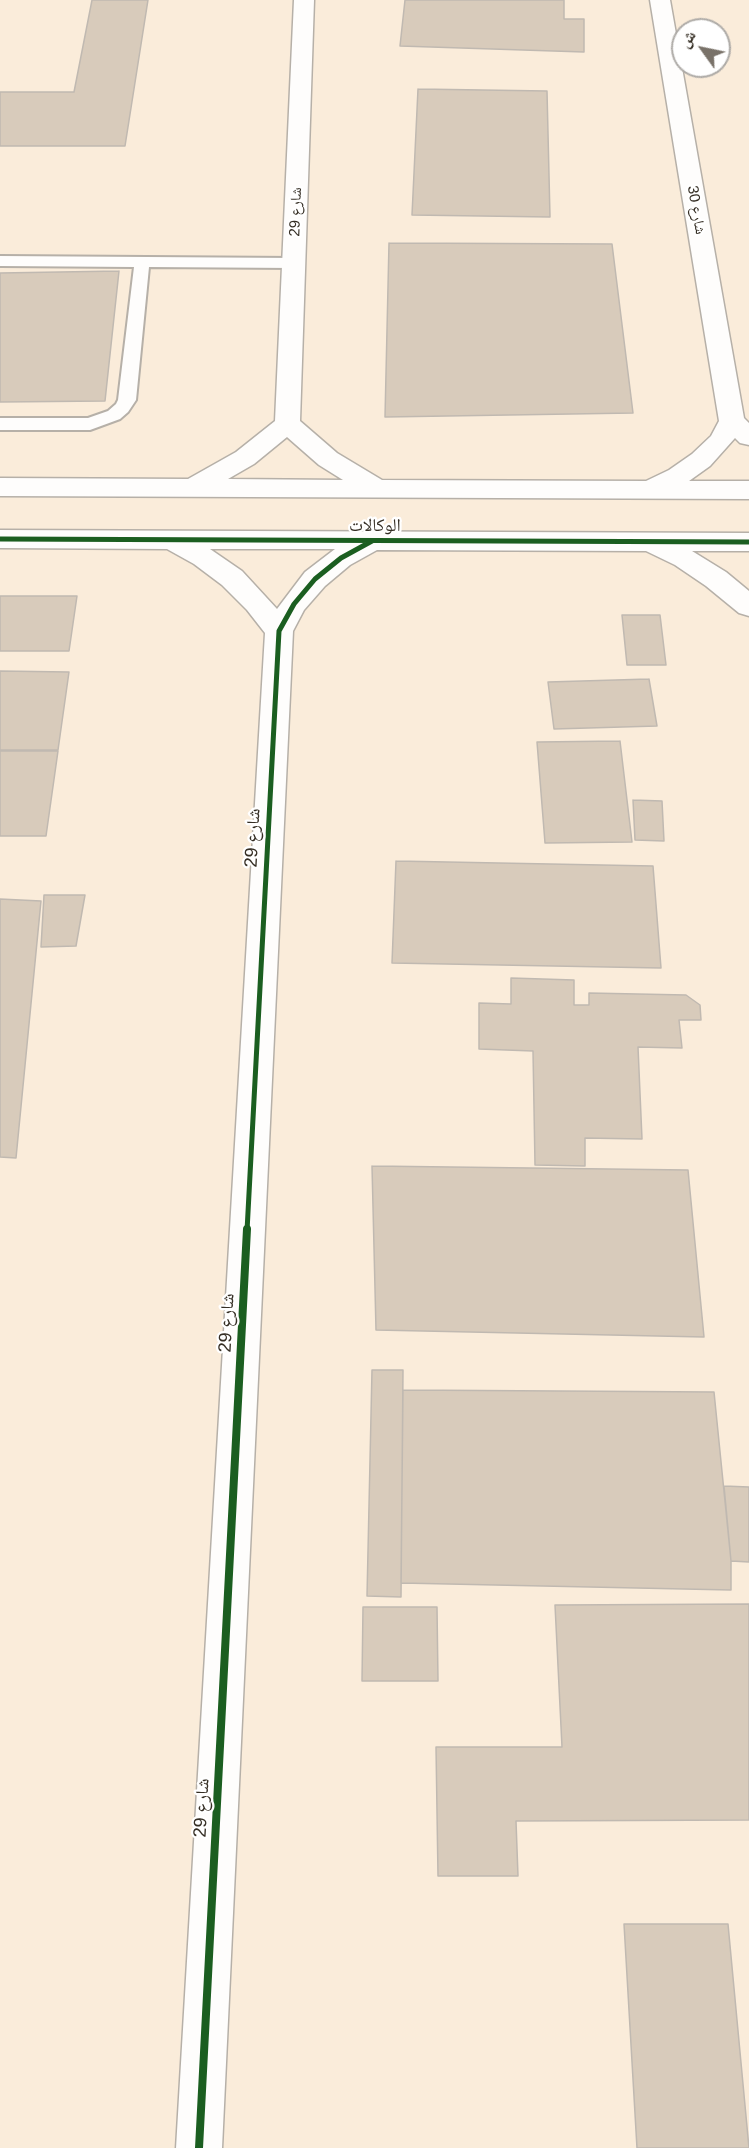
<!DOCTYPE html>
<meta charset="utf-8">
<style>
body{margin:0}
#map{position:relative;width:749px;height:2148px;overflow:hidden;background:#f8f1e9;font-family:Arial,"Noto Naskh Arabic",sans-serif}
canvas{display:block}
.north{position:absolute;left:671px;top:18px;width:60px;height:60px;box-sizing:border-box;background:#fff;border:2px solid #aeaba7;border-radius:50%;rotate:303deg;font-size:16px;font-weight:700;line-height:24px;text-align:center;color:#352e24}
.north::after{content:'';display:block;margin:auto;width:21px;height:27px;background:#797269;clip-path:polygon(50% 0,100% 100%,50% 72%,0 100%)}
</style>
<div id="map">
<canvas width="749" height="2148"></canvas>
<div class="north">ش</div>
</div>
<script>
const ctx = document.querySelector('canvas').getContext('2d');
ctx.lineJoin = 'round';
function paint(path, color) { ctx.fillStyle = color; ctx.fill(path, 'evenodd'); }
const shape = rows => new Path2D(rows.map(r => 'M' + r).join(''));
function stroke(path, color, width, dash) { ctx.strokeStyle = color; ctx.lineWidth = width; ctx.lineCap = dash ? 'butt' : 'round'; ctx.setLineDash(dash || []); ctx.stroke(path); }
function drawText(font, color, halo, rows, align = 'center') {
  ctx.font = font + ' Arial,"Noto Naskh Arabic",sans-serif'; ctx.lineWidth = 4.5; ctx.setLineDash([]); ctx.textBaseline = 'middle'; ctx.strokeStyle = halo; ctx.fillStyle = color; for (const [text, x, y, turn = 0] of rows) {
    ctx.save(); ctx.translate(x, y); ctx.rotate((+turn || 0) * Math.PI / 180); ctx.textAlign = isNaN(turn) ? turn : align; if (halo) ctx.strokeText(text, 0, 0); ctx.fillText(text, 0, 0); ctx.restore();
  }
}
paint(shape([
 [0,0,749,0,749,2148,0,2148],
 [683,30,719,30,719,66,683,66]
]), '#faecda');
const building = shape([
 [92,0,148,0,125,146,0,146,0,92,74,92,92,0],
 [405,0,564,0,564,19,584,19,584,52,400,46,405,0],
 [418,89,547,91,550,217,412,215,418,89],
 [389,243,612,244,633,413,385,417,389,243],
 [119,271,105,401,0,402,0,273,119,271],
 [0,596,77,596,69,651,0,651,0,596],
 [622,615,660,615,666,665,627,665,622,615],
 [0,671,69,672,58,750,0,750,0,671],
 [649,679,657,726,554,729,548,682,649,679],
 [620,741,632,842,545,843,537,742,620,741],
 [0,751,58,751,46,836,0,836,0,751],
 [633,800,662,801,664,841,635,840,633,800],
 [396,861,653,866,661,968,392,963,396,861],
 [44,895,85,895,76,946,41,947,44,895],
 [0,899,41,901,16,1158,0,1157,0,899],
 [511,978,574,980,574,1005,589,1005,589,993,686,995,700,1005,701,1020,679,1020,682,1048,638,1047,642,1139,585,1138,585,1166,535,1165,533,1051,479,1049,479,1003,511,1004,511,978],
 [372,1166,688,1170,704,1337,376,1330,372,1166],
 [372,1370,403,1370,401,1597,367,1596,372,1370],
 [403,1390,714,1392,731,1561,731,1590,401,1583,403,1390],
 [724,1486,749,1487,749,1562,731,1561,724,1486],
 [749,1604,749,1820,516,1821,518,1876,438,1876,436,1747,562,1747,555,1605,749,1604],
 [363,1607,437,1607,438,1681,362,1681,363,1607],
 [624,1924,728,1924,749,2148,637,2148,624,1924]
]);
paint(building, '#d8cbbb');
stroke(building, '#c0b9b1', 1.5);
const service = shape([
 [0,256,294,258,302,263,294,268,149,267,136,400,128,412,120,419,90,430,0,430,0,418,88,418,108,411,116,404,118,400,134,267,0,266,0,256]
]);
const minor = shape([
 [294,0,314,0,300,421,337,453,382,480,646,481,669,470,692,454,711,436,719,421,650,0,670,0,744,418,749,423,749,445,740,443,735,438,710,466,689,481,749,481,749,499,0,496,0,478,188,479,236,452,275,421,294,0],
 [287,437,319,465,343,480,228,479,254,464,287,437],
 [0,530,749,533,749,551,692,551,726,572,749,591,749,616,739,613,706,586,675,565,646,551,377,550,350,565,325,586,304,610,293,631,222,2148,176,2148,265,633,247,610,222,585,194,564,167,549,0,548,0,530],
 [210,549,335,549,305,572,277,609,242,571,210,549]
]);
stroke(service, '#b6b0a8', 4);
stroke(minor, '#b6b0a8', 3);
paint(service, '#fefdfc');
paint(minor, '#fefdfc');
stroke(shape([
 [0,539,749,542],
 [247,1231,279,631,294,604,315,579,341,558,372,541]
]), '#1b5e20', 5);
stroke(shape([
 [199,2148,247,1229]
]), '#1b5e20', 8);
drawText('15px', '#352e24', '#fff', [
 ["شارع 30",696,210,80],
 ["شارع 29",296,212,-88]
]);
drawText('18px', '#352e24', '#fff', [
 ["الوكالات",375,526],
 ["شارع 29",253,838,-87],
 ["شارع 29",227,1323,-87],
 ["شارع 29",202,1808,-87]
]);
</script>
